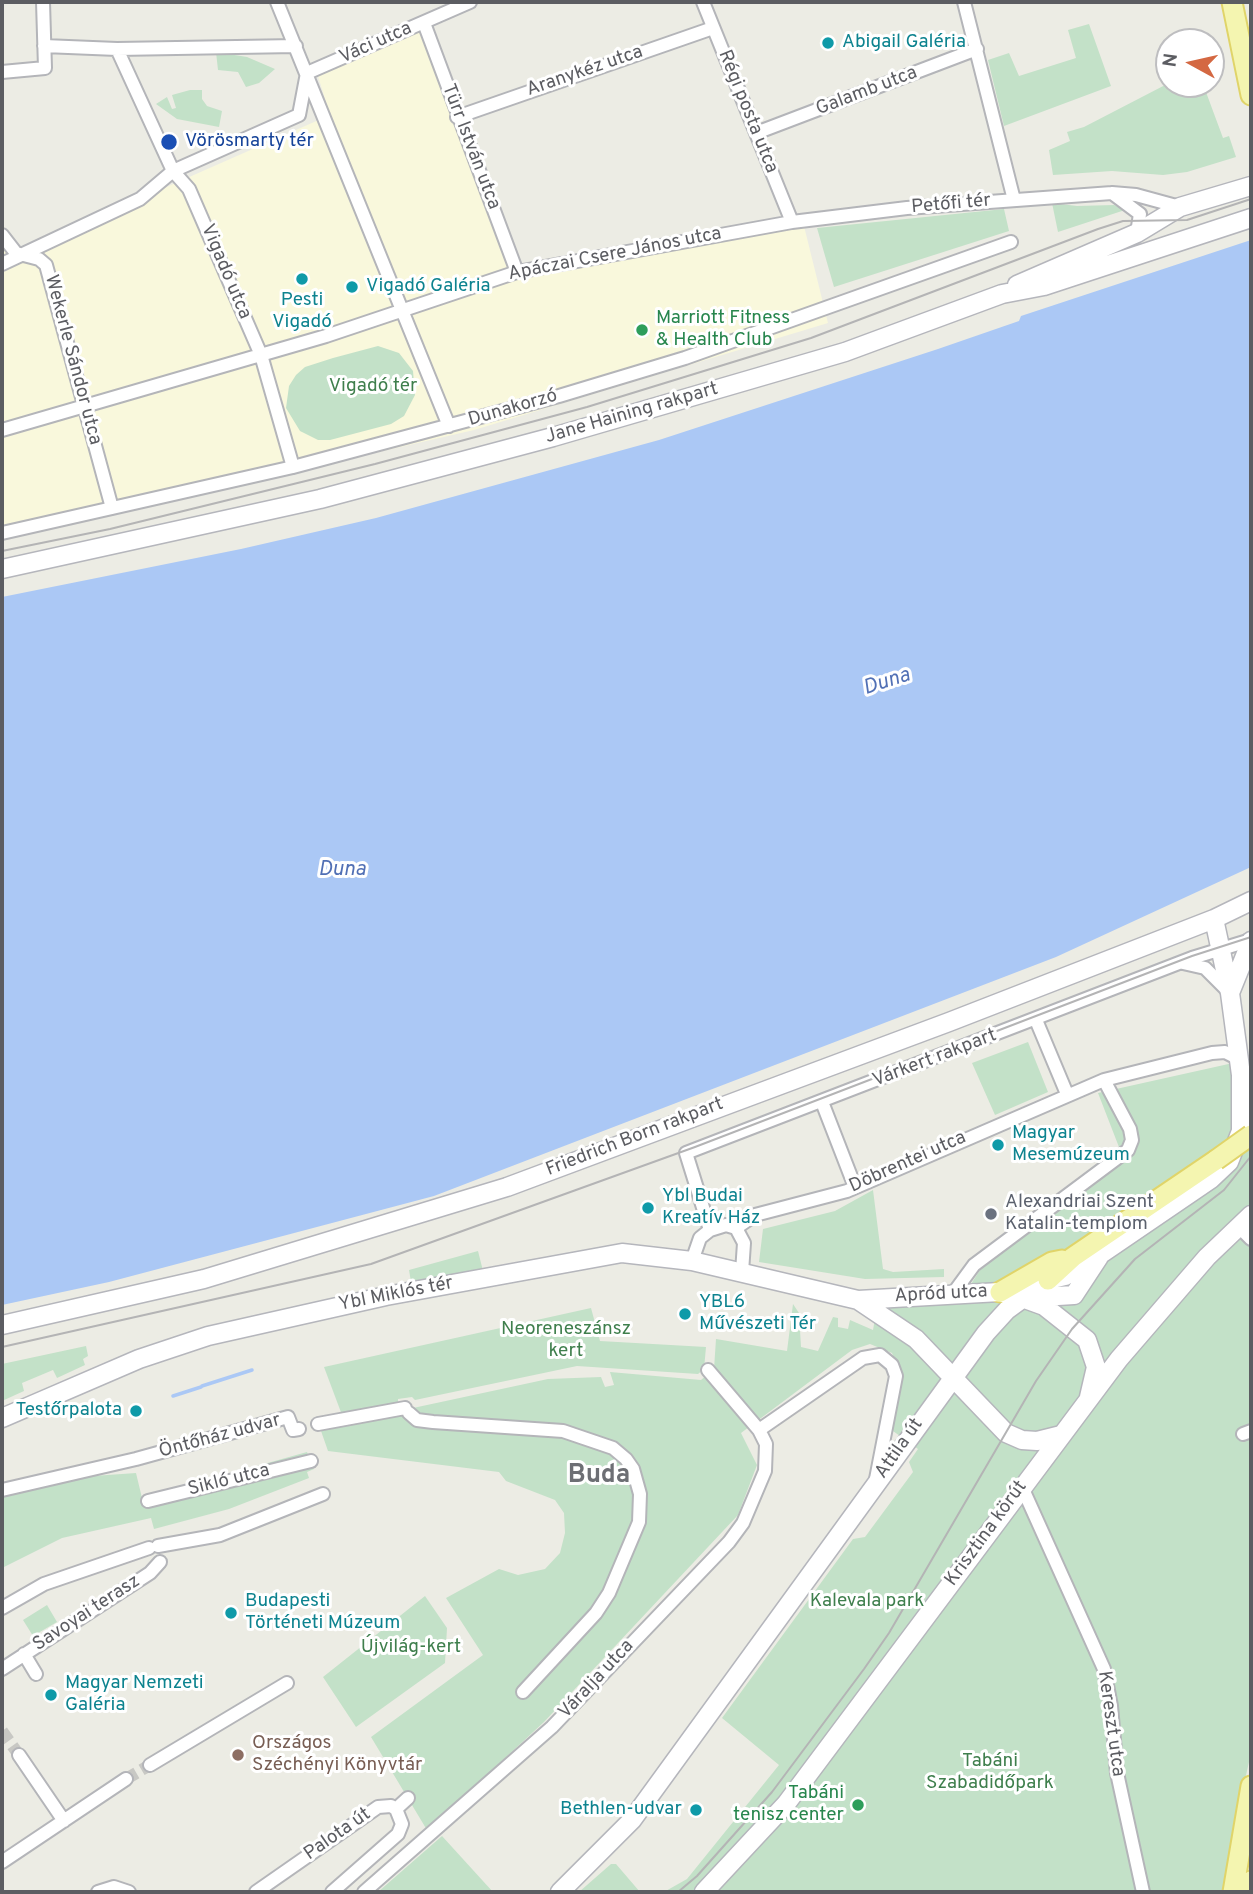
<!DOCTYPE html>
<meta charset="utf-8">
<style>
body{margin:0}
#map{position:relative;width:1253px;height:1894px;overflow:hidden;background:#ecece4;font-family:Overpass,sans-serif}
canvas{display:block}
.frame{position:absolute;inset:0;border:4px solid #5c5d62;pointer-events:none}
.north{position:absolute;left:1155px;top:28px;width:70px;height:70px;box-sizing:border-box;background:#fff;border:2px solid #bebec0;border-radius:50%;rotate:278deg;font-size:19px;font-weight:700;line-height:28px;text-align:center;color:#5c5d62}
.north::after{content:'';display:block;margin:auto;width:24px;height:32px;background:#d46842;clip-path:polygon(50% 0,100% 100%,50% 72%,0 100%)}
</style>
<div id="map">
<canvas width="1253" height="1894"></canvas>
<div class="frame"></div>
<div class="north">N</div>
</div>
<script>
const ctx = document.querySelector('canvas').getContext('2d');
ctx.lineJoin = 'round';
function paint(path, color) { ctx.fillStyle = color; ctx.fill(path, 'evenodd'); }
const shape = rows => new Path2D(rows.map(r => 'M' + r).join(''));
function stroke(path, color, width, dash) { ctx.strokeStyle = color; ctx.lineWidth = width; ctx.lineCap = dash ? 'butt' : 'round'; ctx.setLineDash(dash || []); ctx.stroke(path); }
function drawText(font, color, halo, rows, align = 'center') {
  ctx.font = font + ' Overpass,sans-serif'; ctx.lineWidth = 6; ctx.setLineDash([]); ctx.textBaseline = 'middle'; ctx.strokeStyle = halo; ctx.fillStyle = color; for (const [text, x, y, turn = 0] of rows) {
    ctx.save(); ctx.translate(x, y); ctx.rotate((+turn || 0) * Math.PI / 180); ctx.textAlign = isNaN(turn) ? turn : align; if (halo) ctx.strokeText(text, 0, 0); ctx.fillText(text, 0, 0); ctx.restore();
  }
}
paint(shape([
 [419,31,509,268,802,218,828,323,474,430,2,539,2,223,19,252,330,115,317,73]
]), '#f9f8dc');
paint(shape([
 [1089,24,1111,86,1004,126,988,60,1009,53,1019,76,1076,58,1068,30],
 [216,52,247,57,275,69,259,83,246,87,238,72,218,70],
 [1169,83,1203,84,1223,138,1229,136,1236,157,1187,172,1163,175,1112,171,1053,175,1049,150,1070,141,1067,132,1084,127],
 [190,90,202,90,202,99,207,106,222,111,219,127,177,119,156,104,167,97,172,109,176,108,172,95],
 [1052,203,1077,206,1114,205,1125,210,1058,232],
 [1004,209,1009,231,834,287,817,228],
 [378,346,399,353,413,371,415,395,404,416,391,424,330,440,318,440,300,431,286,408,289,386,296,375,305,367,333,358],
 [1028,1042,1048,1092,995,1115,972,1063],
 [1251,1059,1251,1753,1234,1829,1226,1892,664,1892,687,1879,779,1765,722,1718,853,1539,865,1537,913,1472,909,1462,918,1449,893,1431,899,1391,899,1370,892,1353,870,1344,852,1350,741,1433,757,1465,738,1515,544,1722,427,1830,371,1737,483,1655,446,1598,499,1569,518,1575,545,1569,560,1553,565,1533,564,1513,555,1500,506,1481,499,1472,328,1451,320,1428,548,1379,601,1377,605,1387,614,1385,610,1372,701,1380,714,1369,716,1339,787,1351,793,1304,799,1313,801,1347,818,1351,833,1317,838,1318,838,1327,848,1329,850,1320,873,1330,878,1302,962,1298,980,1270,1124,1160,1098,1093],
 [873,1190,883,1269,893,1272,944,1269,944,1277,865,1279,759,1262,763,1229,835,1211],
 [478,1251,483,1271,411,1282,409,1270],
 [591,1308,600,1341,706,1347,704,1369,698,1374,577,1366,415,1400,412,1397,398,1399,398,1403,342,1415,324,1367],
 [86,1346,88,1356,83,1359,85,1365,57,1378,53,1370,22,1383,24,1391,2,1401,2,1364],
 [307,1452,314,1469,307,1472,309,1478,229,1509,154,1529,151,1518,62,1538,2,1568,2,1497,65,1478,136,1473,142,1498],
 [425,1596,447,1628,445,1663,356,1727,323,1677],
 [47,1605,57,1622,33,1636,23,1620],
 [442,1836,493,1892,378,1892],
 [611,1864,616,1864,640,1892,579,1892]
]), '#c3e1c8');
paint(shape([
 [1251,240,1251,867,1056,957,434,1196,109,1282,2,1305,2,597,241,549,376,518,659,440,938,349,1019,321,1021,316]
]), '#abc8f5');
stroke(shape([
 [202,1386,252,1370],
 [173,1396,201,1387]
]), '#abc8f5', 3.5);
stroke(shape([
 [2,1731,19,1755],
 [126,1779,150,1765]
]), '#c8c8c4', 12, [12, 6]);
const street = shape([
 [277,2,449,426],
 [703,2,792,222],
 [964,2,1014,200],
 [424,23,517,272],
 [44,46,117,49,296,46],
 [117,49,173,171,189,189,261,355,293,467],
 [2,72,45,68,43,2],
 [307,73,470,2],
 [457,117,713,28],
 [756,133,977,49],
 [1112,193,1140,214,1137,233],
 [2,235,16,253,39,259,46,265,112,508],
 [2,264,140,199,173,171,299,115,307,73],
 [2,430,326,336,517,272,792,222,907,208,1112,193,1136,195,1180,207],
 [2,533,293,467,559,396,685,358,1011,242],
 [1183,963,1205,968,1228,991],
 [1036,1020,1067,1094],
 [822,1102,855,1187],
 [1239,1227,1251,1239],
 [736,1228,755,1215,847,1191,1104,1080,1212,1053,1225,1052,1239,1059],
 [710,1230,686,1153,1192,958,1251,940],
 [692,1261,700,1238,710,1230,726,1225,736,1228,744,1243,742,1272],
 [952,1295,974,1265,1128,1150,1132,1140,1130,1129,1104,1080],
 [409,1413,417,1420,433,1422,563,1431,613,1448,626,1459,633,1469,640,1494,639,1522,609,1593,596,1613,523,1692],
 [318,1424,405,1408],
 [759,1430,863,1358,880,1355,892,1365,896,1376,876,1479],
 [1243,1434,1251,1431],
 [1022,1487,1104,1669,1111,1706,1117,1773,1143,1892],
 [2,1490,136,1459,288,1417,293,1430,299,1429],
 [148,1501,311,1461],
 [158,1546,220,1535,323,1494],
 [2,1608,44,1584,149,1548],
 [24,1654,36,1674],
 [2,1669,150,1573,160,1562],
 [19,1755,64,1821],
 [150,1765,287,1683],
 [396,1809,408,1798],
 [2,1862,126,1779],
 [98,1892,114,1887,129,1892],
 [256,1892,378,1807,391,1806,396,1809,402,1824,398,1834,332,1892],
 [364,1892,552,1727,729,1542,743,1523,765,1471,766,1444,759,1430,708,1370]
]);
const secondary = shape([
 [1017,285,1137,233,1180,207,1251,186],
 [2,569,320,499,553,437,845,352,1002,294,1044,286,1251,218],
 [1230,993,1251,941],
 [1026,1298,1074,1295,1099,1257],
 [858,1300,916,1339,1006,1433,1022,1440,1037,1441,1061,1435],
 [2,1325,204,1279,507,1187,949,1022,1214,919,1251,901],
 [2,1418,139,1359,208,1336,386,1296,622,1253,692,1261,858,1300,1000,1292,1022,1298,1044,1306,1087,1340,1096,1367,1089,1397],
 [560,1892,632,1820,986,1333,1007,1310,1048,1280,1065,1276,1101,1254,1211,1179,1229,1162,1241,1131,1241,1075,1230,993,1214,919],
 [704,1892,786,1804,1119,1359,1207,1257,1251,1215]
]);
const primary = shape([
 [1232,2,1251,95],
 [1048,1280,1073,1257,1216,1160],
 [1000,1292,1052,1262,1062,1260],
 [1233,1892,1251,1786],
 [1250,1892,1251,1881]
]);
stroke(street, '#b4b5b9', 16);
stroke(secondary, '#b5b6bc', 21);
stroke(primary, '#e0d469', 23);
stroke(street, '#fff', 12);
stroke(secondary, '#fff', 18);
stroke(primary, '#f4f5b0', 19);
stroke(shape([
 [2,551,110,529,375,464,587,407,811,338,1098,229,1123,221,1187,220,1251,199],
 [2,1347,371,1264,695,1147,1192,956,1251,937],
 [678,1892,697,1876,772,1792,864,1669,889,1633,1036,1381,1072,1329,1135,1259,1224,1190,1251,1156]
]), '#b4b4b5', 2);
const primaryBridge = shape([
 [1216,1160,1251,1135]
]);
stroke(primaryBridge, '#e0d469', 23, []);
stroke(primaryBridge, '#f4f5b0', 19);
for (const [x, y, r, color] of [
 [828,43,7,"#0f9aa8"],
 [169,142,9,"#1a4fb4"],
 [302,279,7,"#0f9aa8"],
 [352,287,7,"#0f9aa8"],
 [642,330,7,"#2e9e5b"],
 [998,1145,7,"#0f9aa8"],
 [648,1208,7,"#0f9aa8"],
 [991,1214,7,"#6b7280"],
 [685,1314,7,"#0f9aa8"],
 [136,1411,7,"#0f9aa8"],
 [231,1613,7,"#0f9aa8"],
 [51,1695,7,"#0f9aa8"],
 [238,1755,7,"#8d6e63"],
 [858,1805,7,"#2e9e5b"],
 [696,1810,7,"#0f9aa8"]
]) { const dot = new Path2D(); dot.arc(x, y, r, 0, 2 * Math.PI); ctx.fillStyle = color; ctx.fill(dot); stroke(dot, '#fff', 2.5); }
drawText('19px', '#0d838f', '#fff', [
 ["Abigail Galéria",842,43],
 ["Vigadó Galéria",366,287],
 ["Pesti",302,301,"center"],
 ["Vigadó",302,323,"center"],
 ["Magyar",1012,1134],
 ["Mesemúzeum",1012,1156],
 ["Ybl Budai",662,1197],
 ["Kreatív Ház",662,1219],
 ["YBL6",699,1303],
 ["Művészeti Tér",699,1325],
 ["Testőrpalota",122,1411,"right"],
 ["Budapesti",245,1602],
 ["Történeti Múzeum",245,1624],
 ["Magyar Nemzeti",65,1684],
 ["Galéria",65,1706],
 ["Bethlen-udvar",682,1810,"right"]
], 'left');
drawText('19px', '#5c5d62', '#fff', [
 ["Váci utca",376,44,-24],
 ["Aranykéz utca",585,72,-19],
 ["Galamb utca",867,92,-21],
 ["Régi posta utca",747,112,68],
 ["Türr István utca",470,147,69],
 ["Petőfi tér",951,205,-5],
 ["Apáczai Csere János utca",615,255,-11],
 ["Vigadó utca",225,272,67],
 ["Wekerle Sándor utca",72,360,75],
 ["Dunakorzó",513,409,-16],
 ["Jane Haining rakpart",632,414,-16],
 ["Várkert rakpart",935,1059,-21],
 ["Friedrich Born rakpart",635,1138,-21],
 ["Döbrentei utca",908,1163,-24],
 ["Ybl Miklós tér",396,1295,-11],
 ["Apród utca",941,1295,-3],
 ["Öntőház udvar",220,1437,-15],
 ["Attila út",900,1449,-55],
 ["Sikló utca",229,1481,-14],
 ["Krisztina körút",987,1534,-54],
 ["Savoyai terasz",87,1614,-33],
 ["Váralja utca",597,1680,-47],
 ["Kereszt utca",1110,1724,82],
 ["Palota út",338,1835,-35]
]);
drawText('19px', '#164399', '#fff', [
 ["Vörösmarty tér",185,142]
], 'left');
drawText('19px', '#27864d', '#fff', [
 ["Marriott Fitness",656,319],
 ["& Health Club",656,341],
 ["Tabáni",844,1794,"right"],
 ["tenisz center",844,1816,"right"]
], 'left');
drawText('19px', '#3f7f4d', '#fff', [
 ["Vigadó tér",373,387],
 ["Neoreneszánsz",566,1330],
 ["kert",566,1352],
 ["Kalevala park",867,1602],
 ["Újvilág-kert",411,1648],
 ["Tabáni",990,1762],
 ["Szabadidőpark",990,1784]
]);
drawText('19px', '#5b616d', '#fff', [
 ["Alexandriai Szent",1005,1203],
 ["Katalin-templom",1005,1225]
], 'left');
drawText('19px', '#785e54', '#fff', [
 ["Országos",252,1744],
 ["Széchényi Könyvtár",252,1766]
], 'left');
drawText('italic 21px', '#5170b5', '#fff', [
 ["Duna",887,683,-18],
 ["Duna",342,871]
]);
drawText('bold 26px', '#6d6f74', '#fff', [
 ["Buda",599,1477]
]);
</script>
